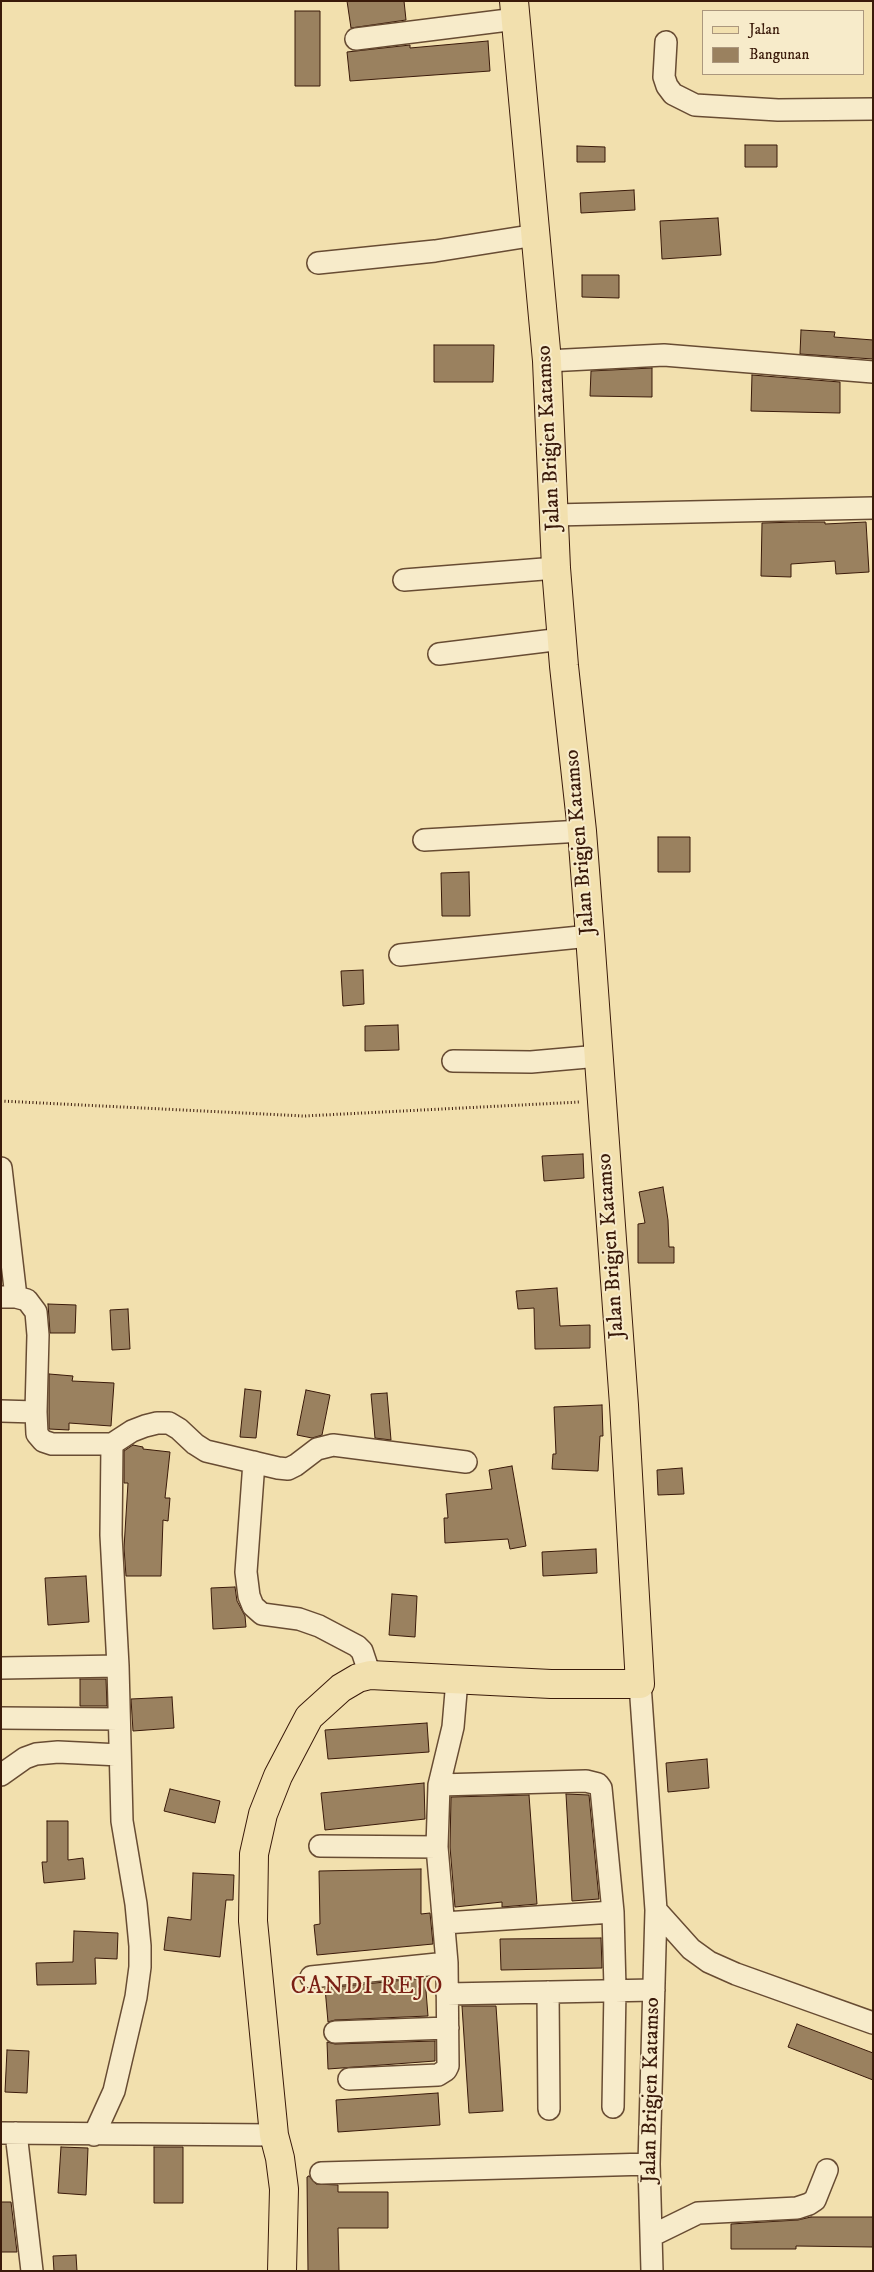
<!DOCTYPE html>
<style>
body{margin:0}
#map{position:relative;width:874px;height:2272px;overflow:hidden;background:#f2e0ae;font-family:"IM FELL DW Pica",serif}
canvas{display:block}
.frame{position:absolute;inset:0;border:2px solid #3a1a0a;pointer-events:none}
.legend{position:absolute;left:702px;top:10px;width:162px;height:65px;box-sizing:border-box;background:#f7ebca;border:1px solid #ab977d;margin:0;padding:6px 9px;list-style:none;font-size:15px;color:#3a1a0a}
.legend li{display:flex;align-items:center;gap:10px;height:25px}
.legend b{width:25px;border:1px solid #ab977d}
</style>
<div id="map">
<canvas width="874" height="2272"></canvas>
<div class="frame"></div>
<ul class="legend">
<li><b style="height:6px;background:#f2e0ae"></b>Jalan</li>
<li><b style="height:14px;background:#9a815f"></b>Bangunan</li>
</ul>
</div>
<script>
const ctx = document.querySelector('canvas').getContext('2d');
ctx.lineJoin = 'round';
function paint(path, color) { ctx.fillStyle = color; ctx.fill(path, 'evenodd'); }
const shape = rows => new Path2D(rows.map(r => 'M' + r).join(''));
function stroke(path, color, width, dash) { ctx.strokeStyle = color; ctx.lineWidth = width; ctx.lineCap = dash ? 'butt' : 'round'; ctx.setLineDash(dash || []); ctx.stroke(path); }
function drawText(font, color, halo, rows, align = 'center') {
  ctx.font = font + ' "IM FELL DW Pica",serif'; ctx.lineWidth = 4; ctx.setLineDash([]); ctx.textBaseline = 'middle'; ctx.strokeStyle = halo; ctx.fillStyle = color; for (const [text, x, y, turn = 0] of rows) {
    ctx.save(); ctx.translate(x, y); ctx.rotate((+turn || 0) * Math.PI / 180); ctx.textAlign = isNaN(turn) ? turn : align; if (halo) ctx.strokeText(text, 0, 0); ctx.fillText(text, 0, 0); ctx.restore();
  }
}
const building = shape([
 [347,1,404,1,406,20,351,28,347,1],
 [295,11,320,11,320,86,295,86,295,11],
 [488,41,490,71,350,81,347,52,410,45,410,48,488,41],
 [745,145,777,145,777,167,745,167,745,145],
 [577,146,605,147,605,162,577,162,577,146],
 [634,190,635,210,581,213,580,193,634,190],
 [718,218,721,255,662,259,660,221,718,218],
 [582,275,619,275,619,298,582,297,582,275],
 [801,330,835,332,834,337,873,340,873,359,800,354,801,330],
 [434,345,494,345,493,382,434,382,434,345],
 [652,368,652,397,590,396,591,371,652,368],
 [752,375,840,382,840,413,751,411,752,375],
 [799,522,825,522,825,524,866,522,869,572,836,574,835,561,791,564,791,577,761,576,762,523,799,522],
 [658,837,690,837,690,872,658,872,658,837],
 [469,872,470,916,442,916,441,873,469,872],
 [363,970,364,1004,343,1006,341,971,363,970],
 [398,1025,399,1050,365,1051,365,1026,398,1025],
 [583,1154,584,1178,544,1181,542,1156,583,1154],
 [663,1187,668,1220,669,1247,674,1247,674,1263,638,1263,638,1224,645,1223,639,1192,663,1187],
 [557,1288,560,1326,590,1325,590,1348,535,1349,534,1308,518,1309,516,1291,557,1288],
 [48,1304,76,1305,75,1333,50,1333,48,1304],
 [128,1309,130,1349,112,1350,110,1310,128,1309],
 [49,1374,73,1376,72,1381,114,1383,111,1426,69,1423,69,1430,49,1429,49,1374],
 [245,1389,261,1391,256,1438,240,1437,245,1389],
 [306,1390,330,1395,322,1435,312,1438,297,1435,306,1390],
 [387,1393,391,1440,375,1438,371,1394,387,1393],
 [602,1405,603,1436,600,1436,598,1471,552,1469,553,1454,556,1454,554,1407,602,1405],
 [133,1445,143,1447,143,1449,170,1452,165,1498,170,1498,168,1521,163,1520,161,1576,126,1576,124,1548,128,1483,124,1483,124,1451,133,1445],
 [512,1466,526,1546,510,1549,508,1539,445,1543,444,1518,448,1518,446,1494,492,1489,489,1470,512,1466],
 [682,1468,684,1494,658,1495,657,1470,682,1468],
 [596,1549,597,1573,543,1576,542,1552,596,1549],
 [86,1576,89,1622,48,1625,45,1578,86,1576],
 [235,1587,237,1601,245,1616,246,1627,213,1629,211,1588,235,1587],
 [392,1594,417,1596,415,1637,389,1635,392,1594],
 [80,1679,106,1679,107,1706,80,1706,80,1679],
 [172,1697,174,1728,133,1731,131,1699,172,1697],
 [427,1723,429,1752,328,1759,325,1730,427,1723],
 [707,1759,709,1788,668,1792,666,1763,707,1759],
 [424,1783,425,1819,325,1830,321,1793,424,1783],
 [170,1789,220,1801,215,1823,164,1811,170,1789],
 [566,1794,589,1795,599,1899,572,1901,566,1794],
 [529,1795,537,1904,502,1907,502,1902,455,1907,450,1847,451,1797,529,1795],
 [47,1821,68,1821,68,1860,83,1858,85,1879,44,1883,42,1862,47,1862,47,1821],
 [421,1869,421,1914,430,1913,433,1944,317,1955,314,1925,320,1924,319,1871,421,1869],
 [193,1873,234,1875,233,1900,226,1900,220,1957,164,1950,168,1917,191,1920,193,1873],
 [74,1931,118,1933,117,1959,95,1958,96,1984,37,1985,36,1963,73,1962,74,1931],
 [601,1938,602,1968,501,1970,500,1939,601,1938],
 [425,1978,428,2016,335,2020,328,2022,325,1988,425,1978],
 [462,2006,496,2006,503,2111,469,2113,462,2006],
 [797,2024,873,2053,873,2080,788,2047,797,2024],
 [435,2041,435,2061,328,2069,327,2042,335,2044,435,2041],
 [7,2050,29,2051,27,2093,5,2092,7,2050],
 [438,2093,440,2125,338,2132,336,2100,438,2093],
 [61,2147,88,2148,86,2195,58,2193,61,2147],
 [154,2147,183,2147,183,2203,154,2203,154,2147],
 [309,2176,316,2184,338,2185,338,2192,388,2192,388,2228,338,2228,339,2271,308,2271,307,2177,309,2176],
 [1,2202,11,2202,17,2252,1,2252,1,2202],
 [811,2217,873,2217,873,2247,796,2246,796,2249,731,2249,731,2224,798,2220,811,2217],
 [76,2255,77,2271,54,2271,53,2256,76,2255]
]);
paint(building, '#9a815f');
stroke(building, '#3a1a0a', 1);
const minor = shape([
 [356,39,516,19],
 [666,42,664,77,667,86,673,94,695,105,778,110,873,109],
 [318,263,435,251,536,235],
 [547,361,664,355,873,372],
 [553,515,873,508],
 [404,580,556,568],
 [439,654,562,639],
 [424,840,582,831],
 [400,955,590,936],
 [453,1061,531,1062,599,1056],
 [1,1168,16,1297],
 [1,1297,16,1297,27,1300,36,1312,38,1335,36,1412],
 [1,1411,36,1412,37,1434,43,1441,52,1444,112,1444],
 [254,1462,246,1572,249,1596,253,1606,262,1614,299,1619,319,1626,357,1646,362,1651,370,1675],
 [1,1668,118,1666],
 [640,1684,656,1910,691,1949,709,1962,736,1974,873,2023],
 [1,1718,119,1719],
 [1,1775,25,1758,36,1754,58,1752,120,1755],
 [439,1785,586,1781,598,1784,601,1788,613,1912,615,1989,613,2107],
 [320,1846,437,1847],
 [444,1923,613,1912],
 [311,1977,447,1963],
 [548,1992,549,2109],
 [447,1994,654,1990],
 [335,2032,448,2028],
 [349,2079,438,2075,446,2070,448,2066,447,1963,437,1847,439,1785,453,1727,457,1680],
 [1,2133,274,2135],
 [16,2133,32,2271],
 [94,2135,114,2091,136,1997,140,1967,140,1946,136,1904,122,1821,118,1666,111,1535,112,1444,132,1431,145,1426,157,1423,169,1423,179,1429,195,1444,206,1451,278,1468,288,1469,296,1465,317,1449,333,1445,466,1462],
 [321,2173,649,2164],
 [651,2236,698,2213,797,2208,809,2204,815,2200,827,2170],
 [652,2271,649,2164,656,1910]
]);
const major = shape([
 [282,2271,284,2189,280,2158,274,2135,253,1921,254,1854,263,1814,278,1776,309,1717,341,1688,358,1678,370,1675,551,1684,640,1684,624,1405,590,936,582,831,564,666,556,568,547,361,514,1]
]);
stroke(minor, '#684c33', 24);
stroke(major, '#3a1a0a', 30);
stroke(shape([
 [1,1101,304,1116,580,1102]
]), '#3a1a0a', 3, [1, 2.5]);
stroke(minor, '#f7ebca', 21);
stroke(major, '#f2e0ae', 28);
drawText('21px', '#3a1a0a', '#f7ebca', [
 ["Jalan Brigjen Katamso",550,438,-93],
 ["Jalan Brigjen Katamso",581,842,-95],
 ["Jalan Brigjen Katamso",612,1246,-94],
 ["Jalan Brigjen Katamso",652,2090,-89]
]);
ctx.letterSpacing = '1px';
drawText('24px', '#7a1f14', '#f7ebca', [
 ["CANDI REJO",367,1988]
]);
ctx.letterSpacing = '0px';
</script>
